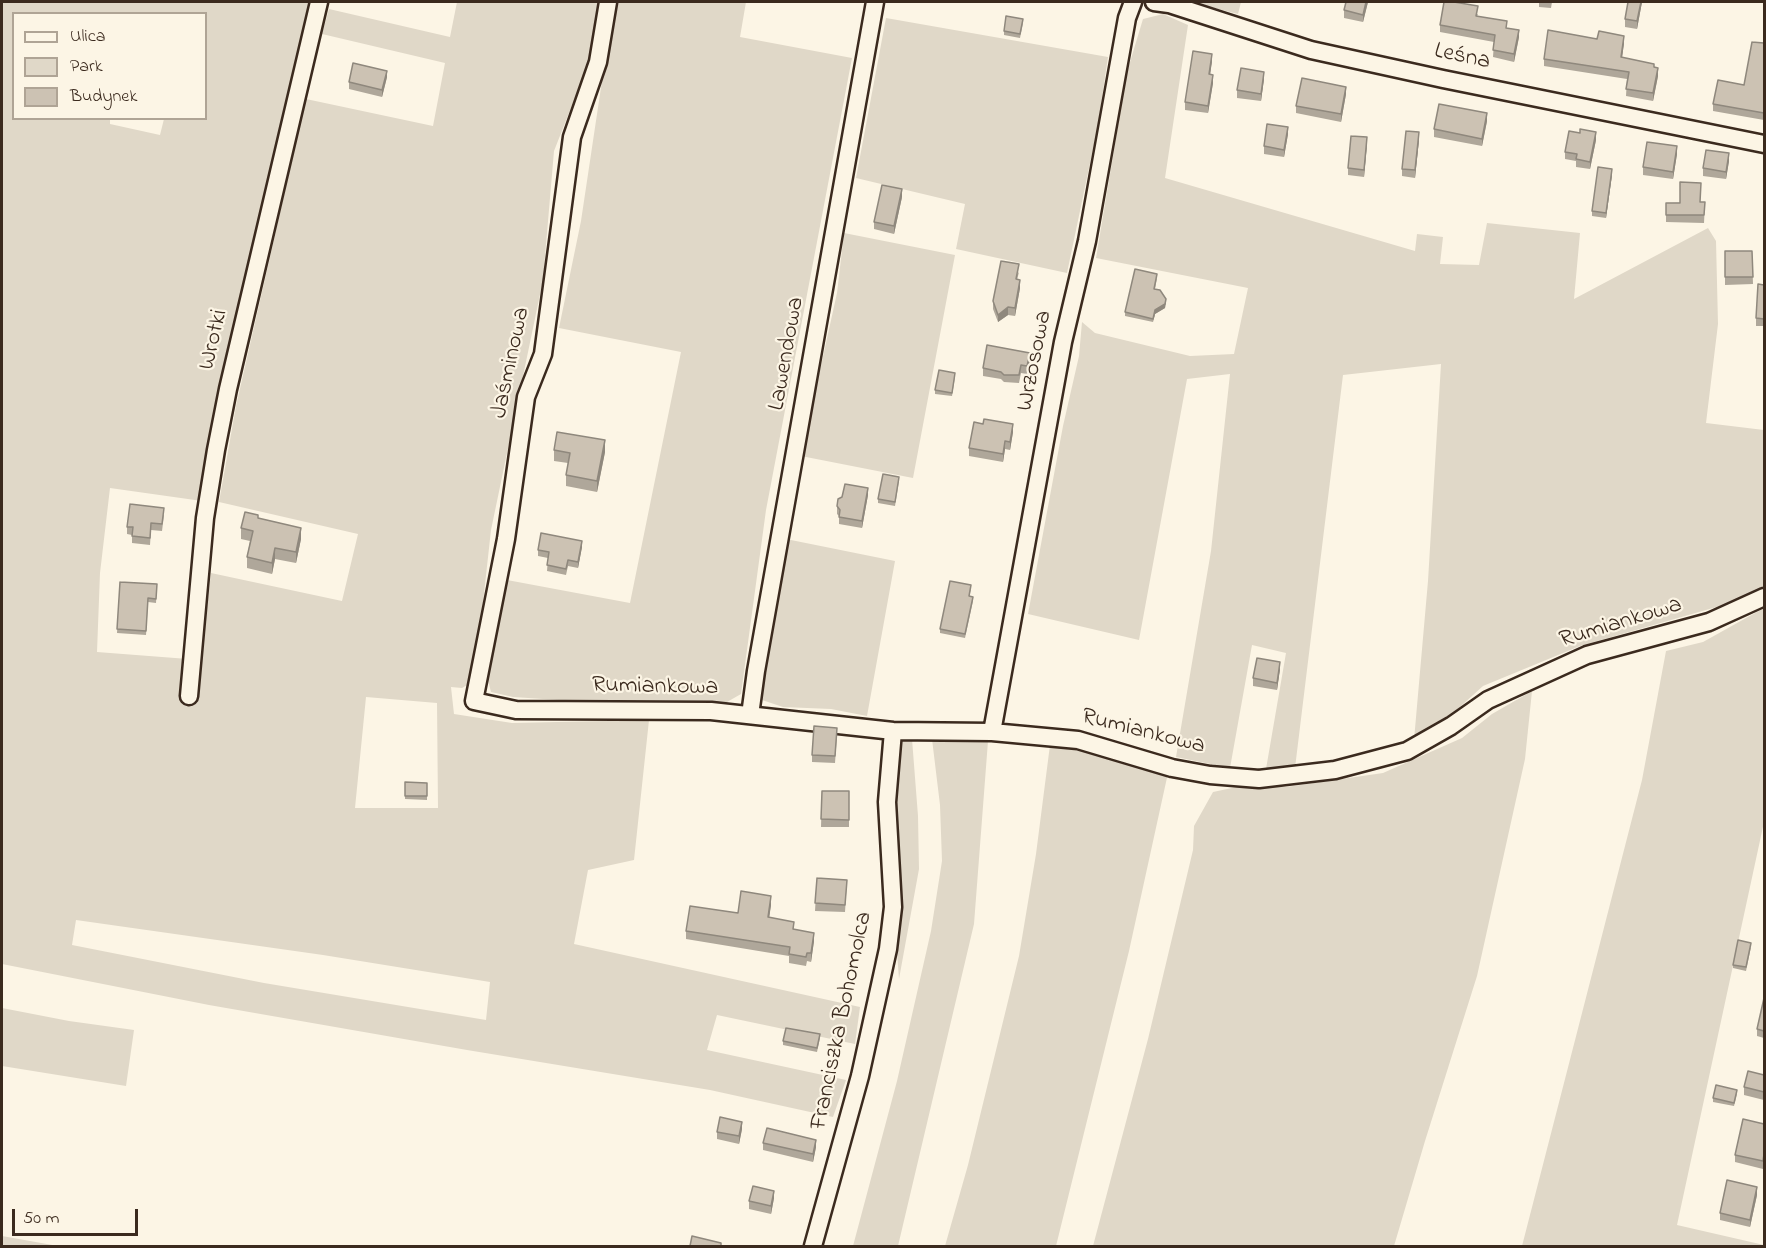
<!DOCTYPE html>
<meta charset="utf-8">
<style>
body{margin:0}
#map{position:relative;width:1766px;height:1248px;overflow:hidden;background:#fcf5e5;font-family:"Indie Flower",sans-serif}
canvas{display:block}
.frame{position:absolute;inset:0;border:3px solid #3b2a1e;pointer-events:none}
.legend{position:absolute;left:12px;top:12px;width:195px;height:108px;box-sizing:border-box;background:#fcf5e5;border:2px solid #afa495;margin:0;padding:8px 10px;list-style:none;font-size:18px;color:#3b2a1e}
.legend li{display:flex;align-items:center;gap:12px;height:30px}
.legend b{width:30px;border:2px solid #afa495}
.scale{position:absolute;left:12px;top:1209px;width:126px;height:27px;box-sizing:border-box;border:3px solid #3b2a1e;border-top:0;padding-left:8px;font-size:18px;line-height:21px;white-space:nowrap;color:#3b2a1e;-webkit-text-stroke:4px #fcf5e5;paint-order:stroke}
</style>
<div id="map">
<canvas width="1766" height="1248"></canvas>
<div class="frame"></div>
<ul class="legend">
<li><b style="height:8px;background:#fcf5e5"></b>Ulica</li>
<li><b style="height:16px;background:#e0d8c8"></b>Park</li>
<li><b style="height:16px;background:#ccc2b3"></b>Budynek</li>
</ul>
<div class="scale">50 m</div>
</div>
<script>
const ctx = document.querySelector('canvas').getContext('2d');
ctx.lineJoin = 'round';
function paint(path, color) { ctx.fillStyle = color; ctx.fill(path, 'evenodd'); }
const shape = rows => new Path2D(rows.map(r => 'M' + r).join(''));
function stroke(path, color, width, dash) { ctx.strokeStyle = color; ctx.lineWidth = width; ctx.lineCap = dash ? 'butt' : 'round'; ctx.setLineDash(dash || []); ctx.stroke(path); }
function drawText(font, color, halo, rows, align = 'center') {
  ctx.font = font + ' "Indie Flower",sans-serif'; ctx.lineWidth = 4.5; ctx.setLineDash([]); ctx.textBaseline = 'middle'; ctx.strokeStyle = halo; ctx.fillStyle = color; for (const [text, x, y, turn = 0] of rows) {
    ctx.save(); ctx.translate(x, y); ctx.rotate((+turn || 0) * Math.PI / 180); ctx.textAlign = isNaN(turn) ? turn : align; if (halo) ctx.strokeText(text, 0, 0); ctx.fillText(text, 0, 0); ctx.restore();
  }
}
paint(shape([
 [2,2,310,2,276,171,202,501,110,488,100,573,97,652,201,660,211,573,342,601,358,534,219,502,236,406,306,99,433,126,445,63,322,34,329,9,450,37,457,2,599,2,589,62,554,151,543,280,491,530,478,648,469,684,462,688,451,687,454,714,512,723,649,720,634,860,588,870,574,944,860,1007,855,1044,717,1015,707,1050,846,1080,833,1117,710,1090,467,1050,209,1005,2,964],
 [14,14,206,14,206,118,164,119,160,135,110,124,110,118,14,118],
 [366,697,437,703,438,808,355,808],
 [76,920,323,955,490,982,486,1020,264,983,72,945],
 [617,2,746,2,740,37,852,58,766,510,741,694,720,706,649,706,513,697,491,692,486,672,507,580,630,603,681,352,559,328,581,221,603,74],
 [1191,2,1241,2,1238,14],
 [1163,14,1188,25,1165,178,1415,251,1417,234,1443,237,1440,264,1479,265,1487,223,1580,233,1574,299,1708,228,1716,241,1718,324,1706,423,1764,430,1764,585,1760,589,1734,602,1580,646,1483,686,1440,725,1414,740,1428,581,1441,364,1343,375,1295,768,1266,769,1286,653,1252,645,1230,768,1176,757,1211,551,1230,374,1187,379,1139,640,1028,614,1063,426,1079,356,1082,322,1095,333,1190,356,1234,354,1248,288,1096,258,1127,72,1143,19],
 [886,18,1108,57,1098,125,1067,273,956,249,965,204,856,178],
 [844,233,955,255,913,478,801,456,837,293],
 [786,539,895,561,867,716,831,709,783,707,762,700,764,676],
 [1764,608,1764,822,1677,1225,1764,1245,1764,1246,1522,1246,1642,780,1666,651,1703,642],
 [1532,691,1525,759,1477,976,1425,1141,1394,1246,1093,1246,1148,1039,1193,850,1194,826,1213,792,1246,785,1286,787,1383,773,1462,738,1492,714],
 [912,739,918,816,919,869,899,979,897,952,897,836,895,785,899,740],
 [932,739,988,741,974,924,898,1246,853,1246,897,1081,931,931,942,861,940,805],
 [1050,745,1116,758,1168,773,1129,951,1056,1246,945,1246,968,1165,1019,956,1036,854],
 [2,1008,69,1021,134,1030,126,1086,2,1066],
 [2,1236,58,1246,2,1246]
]), '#e0d8c8');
const minor = shape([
 [608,2,598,62,572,137,543,354,526,397,506,539,474,701,516,710,711,711,893,731,992,732,1078,740,1172,768,1210,775,1259,779,1335,770,1407,751,1451,726,1488,700,1587,655,1709,622,1764,597],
 [1154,2,1169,4,1311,50,1443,79,1764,144],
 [189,696,205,518,216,450,228,389,319,2],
 [750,715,756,671,875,2],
 [992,732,1063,342,1087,241,1127,18,1133,2],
 [813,1246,860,1076,888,949,893,907,887,802,893,731]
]);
stroke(minor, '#3b2a1e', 21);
stroke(minor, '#fcf5e5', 16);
paint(shape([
 [1346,2,1368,2,1363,22,1344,18,1344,10],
 [1539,2,1552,2,1551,8,1539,7],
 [1642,2,1637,29,1625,27,1625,19],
 [1478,14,1477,17,1519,37,1514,62,1493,57,1494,42,1440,32,1440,25],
 [1023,23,1020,38,1004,35,1004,31],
 [1624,43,1622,58,1654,68,1658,76,1653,101,1626,96,1627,79,1544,66,1544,59],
 [1764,43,1764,120,1713,111,1713,104,1744,85],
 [1212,61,1210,75,1213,83,1208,113,1185,110,1185,102],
 [387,77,382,97,349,89,349,82],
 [1264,79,1261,101,1237,98,1237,90],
 [1346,94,1341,122,1296,113,1296,106],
 [1487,121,1482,146,1434,137,1434,129],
 [1288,134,1284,157,1264,154,1264,146],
 [1419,140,1415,178,1402,176,1402,169],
 [1596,140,1590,169,1576,167,1576,161,1565,159,1565,152],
 [1367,144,1364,177,1348,175,1348,168],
 [1677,154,1673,179,1643,175,1643,167],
 [1729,161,1726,179,1703,176,1703,168],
 [1612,175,1606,218,1592,216,1592,211],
 [902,197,894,234,874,229,874,222],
 [1705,202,1704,223,1666,222,1666,203],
 [1725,251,1752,251,1753,284,1725,285],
 [1019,272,1017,280,1020,288,1015,316,1008,315,998,322,993,309,993,301],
 [1157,278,1155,289,1166,303,1165,308,1155,314,1153,322,1125,316,1125,312],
 [1764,285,1764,326,1756,326,1756,318],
 [1030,360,1027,374,1021,373,1019,383,1004,382,1001,379,983,376,983,368],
 [955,377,952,396,935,394,935,390],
 [983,424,1013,432,1010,450,1005,449,1003,462,969,456,969,448],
 [554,450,605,452,597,492,566,486,566,475,568,463,554,461],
 [899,481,895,506,878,503,878,499],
 [868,495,862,528,839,524,839,516,837,514,837,506],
 [164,515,162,531,151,530,150,545,132,543,132,535,127,534,127,527],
 [258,518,301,539,296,563,275,559,272,574,247,568,247,557,250,541,241,539,241,528],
 [582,547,578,568,568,566,566,575,547,571,548,558,538,556,538,550],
 [120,582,157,584,156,603,148,602,146,635,117,633],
 [971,589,969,597,973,601,965,638,940,633,940,629],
 [1280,669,1277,690,1253,686,1253,678],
 [837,735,835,763,812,762,812,755],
 [405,782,427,783,427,800,405,799],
 [822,791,849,791,849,827,821,827],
 [817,878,847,880,845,912,815,911],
 [771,905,769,917,794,929,814,941,811,962,807,961,806,966,789,963,789,956,686,939,686,931,738,913],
 [1751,947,1746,971,1733,968,1733,965],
 [1764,998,1764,1038,1757,1036,1757,1029],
 [820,1038,817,1052,783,1045,783,1041],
 [1764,1075,1764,1100,1744,1095,1744,1087],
 [1737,1094,1734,1106,1713,1102,1713,1098],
 [1764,1124,1763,1169,1735,1162,1735,1155],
 [742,1129,739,1144,717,1139,717,1132],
 [763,1143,816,1147,813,1162,763,1150],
 [1757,1195,1750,1227,1720,1220,1720,1213],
 [774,1198,771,1214,749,1209,749,1201]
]), '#afa79a');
paint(shape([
 [1366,2,1368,2,1363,22,1363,15],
 [1641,2,1642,2,1637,29,1637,21],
 [1519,30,1519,37,1514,62,1514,54],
 [1624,36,1624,43,1621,65,1621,57],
 [1212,54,1212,61,1209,82,1209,74],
 [1658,68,1658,76,1653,101,1653,93],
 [387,71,387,77,382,97,382,90],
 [1264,72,1264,79,1261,101,1261,94],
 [1213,75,1213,83,1208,113,1208,106],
 [1346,87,1346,94,1341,122,1341,114],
 [1487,113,1487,121,1482,146,1482,139],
 [1288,127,1288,134,1284,157,1284,150],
 [1419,132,1419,140,1415,178,1415,170],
 [1596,132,1596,140,1590,169,1590,162],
 [1367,137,1367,144,1364,177,1364,170],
 [1677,146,1677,154,1673,179,1673,172],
 [1729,153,1729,161,1726,179,1726,172],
 [1612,169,1612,175,1606,218,1606,213],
 [902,189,902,197,894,234,894,226],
 [1020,280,1020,288,1015,316,1015,308],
 [1166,299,1165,308,1155,314,1153,322,1155,310],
 [1008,307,1008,315,998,322,998,315],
 [1030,353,1030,360,1027,374,1027,366],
 [1013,424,1013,432,1010,450,1010,442],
 [605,440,605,452,597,492,597,481],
 [1005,441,1005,449,1003,462,1003,454],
 [868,488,868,495,862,528,862,521],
 [301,528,301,539,296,563,296,552],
 [582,541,582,547,578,568,578,562],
 [275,548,275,559,272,574,272,563],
 [1280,662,1280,669,1277,690,1277,683],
 [771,896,771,905,768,926,768,917],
 [814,933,814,941,811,962,811,953],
 [742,1122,742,1129,739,1144,739,1136],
 [816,1140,816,1147,813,1162,813,1154],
 [1757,1187,1757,1195,1750,1227,1750,1220],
 [774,1191,774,1198,771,1214,771,1206]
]), '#8f887d');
const building = shape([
 [1346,2,1366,2,1363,15,1344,10,1346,2],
 [1444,2,1454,2,1478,6,1476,16,1507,21,1506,28,1519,30,1514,54,1493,50,1495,35,1440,25,1444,2],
 [1628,2,1641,2,1637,21,1625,19,1628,2],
 [1006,16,1023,19,1020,34,1004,31,1006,16],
 [1548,30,1597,39,1599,31,1624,36,1621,57,1654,64,1654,67,1658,68,1653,93,1626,89,1629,72,1544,59,1548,30],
 [1752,42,1764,43,1764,113,1713,104,1718,80,1744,85,1752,42],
 [1193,51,1212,54,1209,74,1213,75,1208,106,1185,102,1193,51],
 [353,63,387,71,382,90,349,82,353,63],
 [1241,68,1264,72,1261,94,1237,90,1241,68],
 [1302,78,1346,87,1341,114,1296,106,1302,78],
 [1439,104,1487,113,1482,139,1434,129,1439,104],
 [1267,124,1288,127,1284,150,1264,146,1267,124],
 [1580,129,1596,132,1590,162,1576,159,1577,154,1565,152,1569,131,1580,133,1580,129],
 [1406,131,1419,132,1415,170,1402,169,1406,131],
 [1351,136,1367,137,1364,170,1348,168,1351,136],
 [1647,142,1677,146,1673,172,1643,167,1647,142],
 [1706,150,1729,153,1726,172,1703,168,1706,150],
 [1598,167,1612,169,1606,213,1592,211,1598,167],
 [1680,182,1701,183,1700,202,1705,202,1704,215,1666,215,1666,203,1680,203,1680,182],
 [882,185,902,189,894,226,874,222,882,185],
 [1725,251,1752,251,1753,277,1725,277,1725,251],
 [1001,261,1019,264,1016,279,1020,280,1015,308,1008,307,998,315,993,301,1001,261],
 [1135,269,1157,274,1154,289,1160,290,1166,299,1165,304,1155,310,1153,319,1125,312,1135,269],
 [1758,284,1764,285,1764,319,1756,318,1758,284],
 [987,345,1030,353,1027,366,1021,365,1019,375,1004,375,1001,372,983,368,987,345],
 [939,370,955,373,952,393,935,390,939,370],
 [984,419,1013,424,1010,442,1005,441,1003,454,969,448,974,422,983,424,984,419],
 [557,432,605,440,597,481,566,475,570,453,554,450,557,432],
 [883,474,899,477,895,502,878,499,883,474],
 [845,484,868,488,862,521,839,517,840,510,837,506,838,499,842,497,845,484],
 [130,504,164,508,162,524,151,523,150,538,132,536,133,527,127,527,130,504],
 [245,512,258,515,258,518,301,528,296,552,275,548,272,563,247,557,253,531,241,528,245,512],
 [541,533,582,541,578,562,568,560,566,569,547,565,549,552,538,550,541,533],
 [950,581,971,585,969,596,973,597,965,634,940,629,950,581],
 [120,582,157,584,156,599,148,598,146,631,117,629,120,582],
 [1257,658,1280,662,1277,683,1253,678,1257,658],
 [814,726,837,728,835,756,812,755,814,726],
 [405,782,427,783,427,796,405,796,405,782],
 [822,791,849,791,849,820,821,819,822,791],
 [817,878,847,880,845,905,815,903,817,878],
 [741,891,771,896,768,917,794,922,793,929,814,933,811,953,807,953,806,957,789,954,790,947,686,931,690,906,738,913,741,891],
 [1738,940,1751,943,1746,967,1733,965,1738,940],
 [1764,998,1764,1031,1757,1029,1764,998],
 [786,1028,820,1034,817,1048,783,1041,786,1028],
 [1748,1071,1764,1075,1764,1092,1744,1087,1748,1071],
 [1716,1085,1737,1090,1734,1103,1713,1098,1716,1085],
 [720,1117,742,1122,739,1136,717,1132,720,1117],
 [1743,1119,1764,1124,1764,1154,1763,1161,1735,1155,1743,1119],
 [767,1128,816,1140,813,1154,763,1143,767,1128],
 [1727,1180,1757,1187,1750,1220,1720,1213,1727,1180],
 [753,1186,774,1191,771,1206,749,1201,753,1186],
 [692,1236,721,1243,721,1246,690,1246,692,1236]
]);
paint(building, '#ccc2b3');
stroke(building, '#8f887d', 1.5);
drawText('24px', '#3b2a1e', '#fcf5e5', [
 ["Leśna",1462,58,12],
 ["Wrotki",215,340,-77],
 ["Lawendowa",788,354,-80],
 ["Wrzosowa",1036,361,-79],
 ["Jaśminowa",512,363,-78],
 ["Rumiankowa",1621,624,-17],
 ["Rumiankowa",655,688,1],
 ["Rumiankowa",1143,733,14],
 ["Franciszka Bohomolca",843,1021,-78]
]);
</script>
